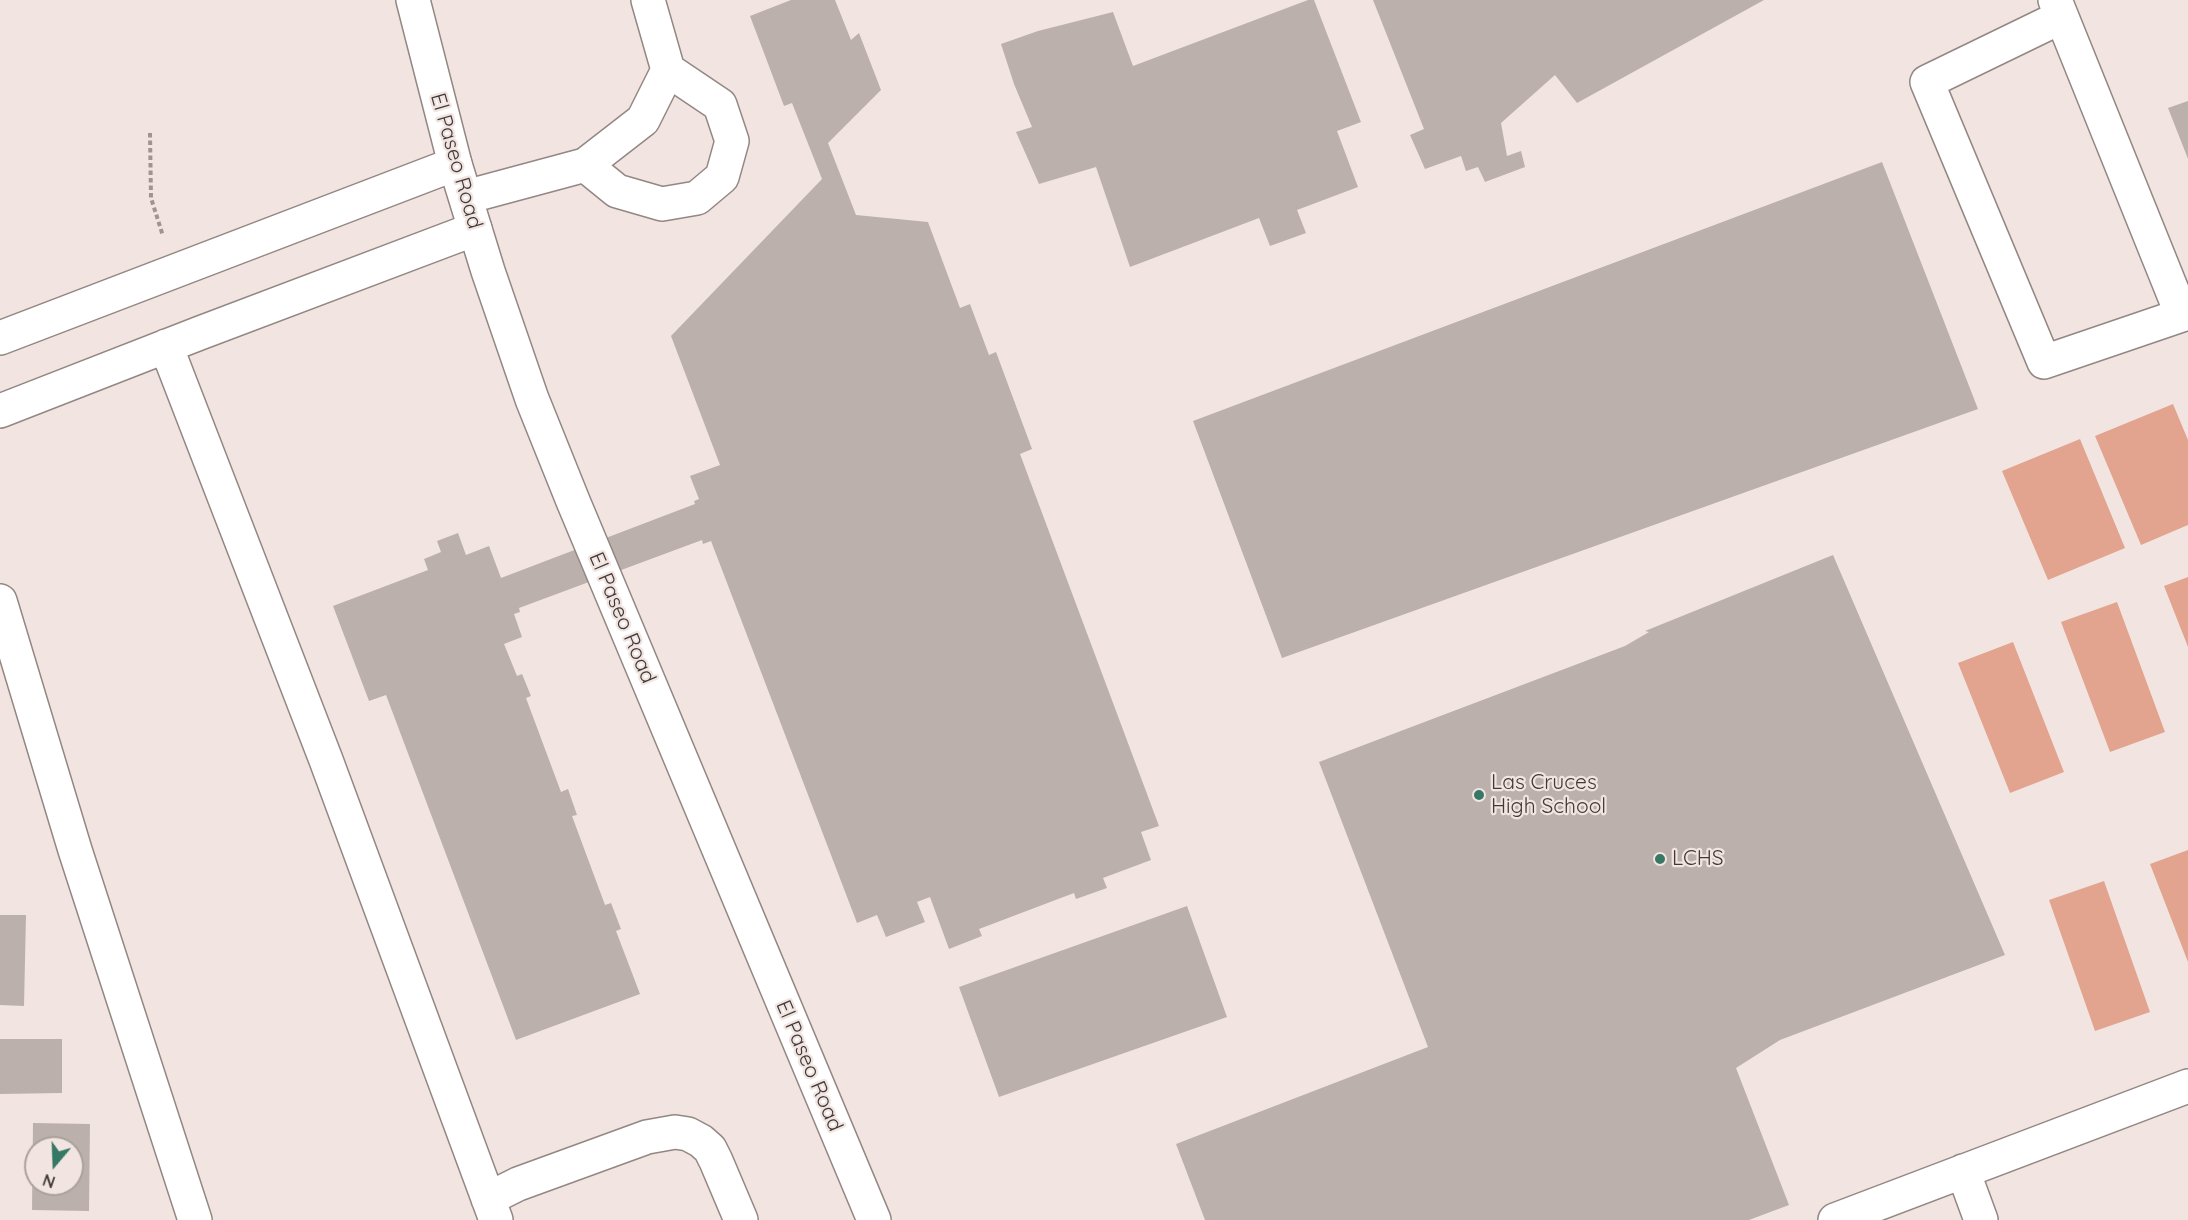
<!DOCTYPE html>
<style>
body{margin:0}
#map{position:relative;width:2188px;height:1220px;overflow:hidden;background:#f2e5e1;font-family:Quicksand,sans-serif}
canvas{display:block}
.north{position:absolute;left:24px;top:1136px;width:60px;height:60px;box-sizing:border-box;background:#f2e5e1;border:2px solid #aaa19d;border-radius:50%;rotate:199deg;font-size:16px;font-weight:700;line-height:24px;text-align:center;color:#3f3a38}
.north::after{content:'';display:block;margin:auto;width:21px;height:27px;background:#377766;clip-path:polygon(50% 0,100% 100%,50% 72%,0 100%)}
</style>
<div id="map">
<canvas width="2188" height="1220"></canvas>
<div class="north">N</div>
</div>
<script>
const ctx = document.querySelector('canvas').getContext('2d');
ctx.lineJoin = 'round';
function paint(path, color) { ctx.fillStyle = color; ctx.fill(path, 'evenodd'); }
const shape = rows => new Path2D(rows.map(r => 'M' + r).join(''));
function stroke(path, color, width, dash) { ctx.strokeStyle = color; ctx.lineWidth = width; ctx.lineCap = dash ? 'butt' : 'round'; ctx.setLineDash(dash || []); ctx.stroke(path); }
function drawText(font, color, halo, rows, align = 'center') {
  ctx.font = font + ' Quicksand,sans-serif'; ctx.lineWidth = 4.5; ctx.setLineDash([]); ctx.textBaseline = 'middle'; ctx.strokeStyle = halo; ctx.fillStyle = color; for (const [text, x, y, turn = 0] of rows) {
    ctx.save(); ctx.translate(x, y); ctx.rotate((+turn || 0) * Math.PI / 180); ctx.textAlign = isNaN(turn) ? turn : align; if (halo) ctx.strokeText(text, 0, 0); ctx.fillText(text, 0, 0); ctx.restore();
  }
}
paint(shape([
 [2173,404,2188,440,2188,525,2141,545,2095,436],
 [2080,439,2125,548,2048,580,2002,471],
 [2188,577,2188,647,2164,586],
 [2117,602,2165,732,2110,752,2061,622],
 [2013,642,2064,772,2010,793,1958,663],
 [2188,850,2188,962,2150,864],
 [2104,881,2150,1012,2095,1031,2049,900]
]), '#e2a48f');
paint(shape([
 [791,0,835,0,851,40,859,33,881,90,828,143,856,215,928,222,960,308,970,304,989,355,996,352,1032,449,1020,454,1159,826,1141,832,1151,860,1103,878,1107,888,1076,899,1074,893,979,929,982,936,949,949,930,897,917,902,925,922,886,937,877,915,857,923,711,541,703,544,702,540,519,608,520,612,514,614,522,637,504,644,517,676,522,674,531,696,526,698,561,792,568,789,577,815,572,816,605,905,611,903,621,929,616,931,640,994,516,1040,386,695,369,701,333,606,428,570,424,559,441,552,437,541,458,533,466,555,489,546,501,578,695,504,694,501,699,499,690,476,720,465,671,336,822,179,792,103,784,106,750,16],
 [1308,0,1314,0,1361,122,1337,131,1358,187,1297,210,1306,233,1270,246,1259,218,1130,267,1096,167,1039,184,1016,132,1032,127,1014,84,1001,44,1038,31,1113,12,1133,66],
 [1373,0,1764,0,1577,103,1555,75,1501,123,1507,156,1521,151,1525,167,1485,182,1478,167,1466,171,1461,156,1425,169,1410,135,1424,129],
 [2188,101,2188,159,2168,108],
 [1882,162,1978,409,1282,658,1193,421],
 [1833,555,2005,955,1780,1040,1736,1068,1789,1205,1749,1220,1205,1220,1176,1144,1428,1047,1319,762,1625,646,1649,632,1645,631],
 [1187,906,1227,1017,999,1097,959,987],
 [0,915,26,915,24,1006,0,1005],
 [0,1039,62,1039,62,1093,0,1094],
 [33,1123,90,1124,89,1211,32,1210],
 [36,1148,72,1148,72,1184,36,1184]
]), '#bcb0ac');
const minor = shape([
 [2055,0,2182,315,2044,362,1927,82,2061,17],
 [585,165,617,191,662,204,697,198,722,177,732,141,720,105,668,70],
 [466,197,585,165,643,120,668,70,648,0],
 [0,338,455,164],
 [166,346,326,760,496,1220],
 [0,411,200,333,475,229],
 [0,601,75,850,195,1220],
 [1963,1171,1981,1220],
 [488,1199,518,1184,647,1137,675,1132,688,1134,701,1141,710,1149,716,1161,741,1220],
 [1835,1220,2188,1086]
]);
const major = shape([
 [413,0,455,164,488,271,532,399,573,501,874,1220]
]);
stroke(minor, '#938783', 36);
stroke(major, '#938783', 36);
stroke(shape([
 [150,133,151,198,163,236]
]), '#9e9491', 4, [4.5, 3]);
stroke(minor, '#fff', 33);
stroke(major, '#fff', 33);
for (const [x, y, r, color] of [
 [1479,795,6,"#377766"],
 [1660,859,6,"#377766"]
]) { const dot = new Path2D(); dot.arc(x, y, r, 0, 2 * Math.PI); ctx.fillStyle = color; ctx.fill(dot); stroke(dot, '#f2e5e1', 2); }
drawText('21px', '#3f3a38', '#f2e5e1', [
 ["El Paseo Road",456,161,74],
 ["El Paseo Road",622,618,67],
 ["El Paseo Road",809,1066,67]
]);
drawText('21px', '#3f3a38', '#f2e5e1', [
 ["Las Cruces",1491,783],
 ["High School",1491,807],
 ["LCHS",1672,859]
], 'left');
</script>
